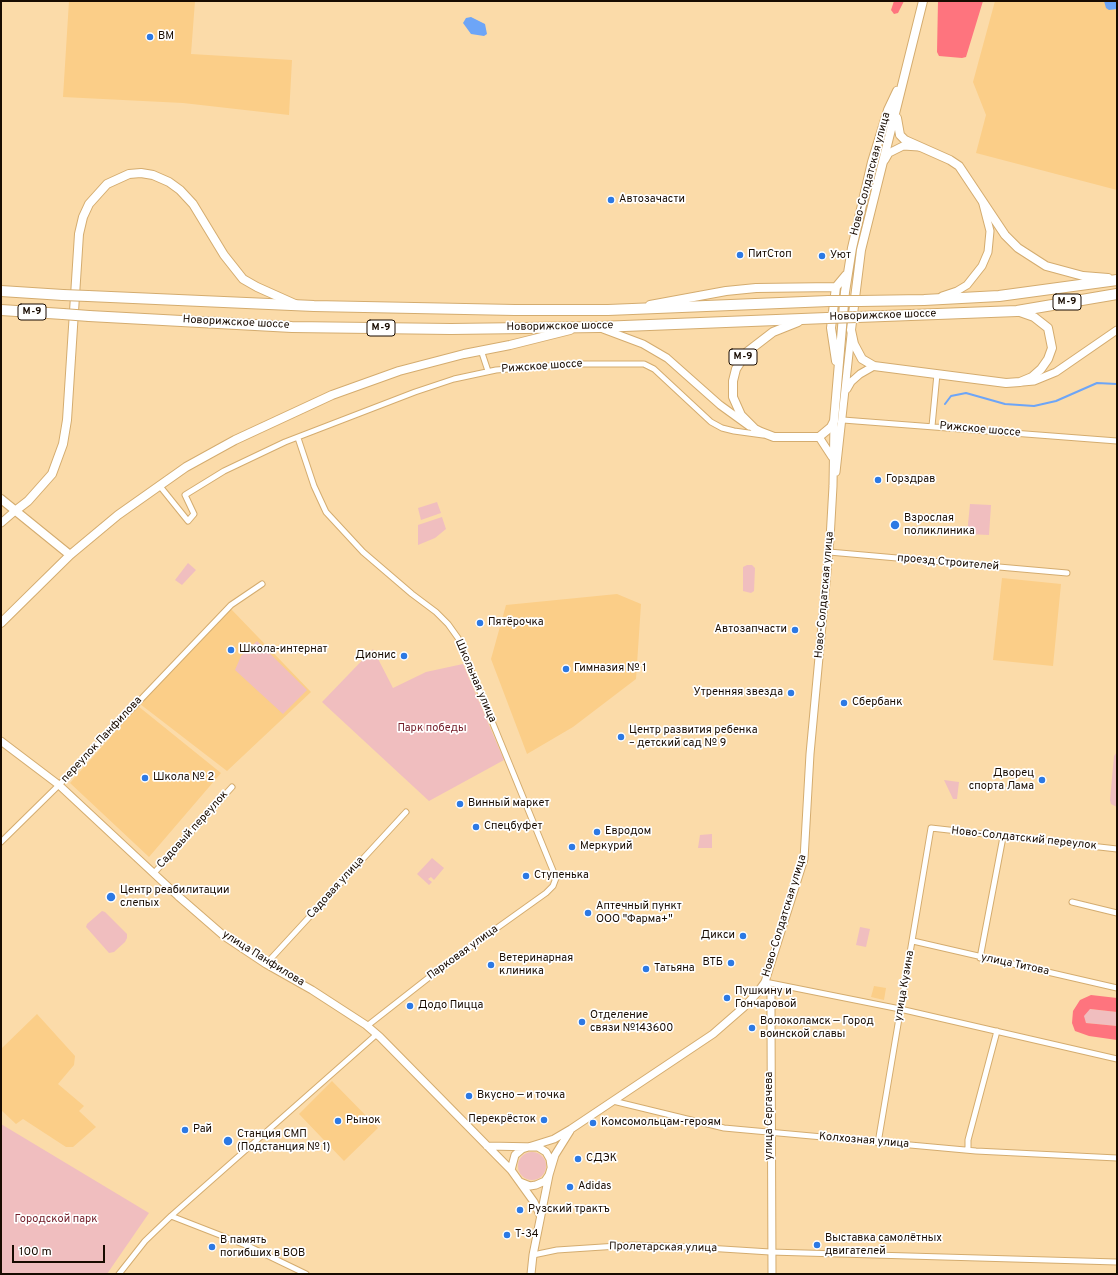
<!DOCTYPE html>
<meta charset="utf-8">
<style>
body{margin:0}
#map{position:relative;width:1118px;height:1275px;overflow:hidden;background:#fbdba9;font-family:Overpass,sans-serif}
canvas{display:block}
.frame{position:absolute;inset:0;border:2px solid #180b00;pointer-events:none}
.scale{position:absolute;left:12px;top:1245px;width:93px;height:18px;box-sizing:border-box;border:2px solid #180b00;border-top:0;padding-left:5px;font-size:12px;line-height:14px;white-space:nowrap;color:#180b00;-webkit-text-stroke:3px #fff;paint-order:stroke}
</style>
<div id="map">
<canvas width="1118" height="1275"></canvas>
<div class="frame"></div>
<div class="scale">100 m</div>
</div>
<script>
const ctx = document.querySelector('canvas').getContext('2d');
ctx.lineJoin = 'round';
function paint(path, color) { ctx.fillStyle = color; ctx.fill(path, 'evenodd'); }
const shape = rows => new Path2D(rows.map(r => 'M' + r).join(''));
function stroke(path, color, width, dash) { ctx.strokeStyle = color; ctx.lineWidth = width; ctx.lineCap = dash ? 'butt' : 'round'; ctx.setLineDash(dash || []); ctx.stroke(path); }
function drawText(font, color, halo, rows, align = 'center') {
  ctx.font = font + ' Overpass,sans-serif'; ctx.lineWidth = 3.5; ctx.setLineDash([]); ctx.textBaseline = 'middle'; ctx.strokeStyle = halo; ctx.fillStyle = color; for (const [text, x, y, turn = 0] of rows) {
    ctx.save(); ctx.translate(x, y); ctx.rotate((+turn || 0) * Math.PI / 180); ctx.textAlign = isNaN(turn) ? turn : align; if (halo) ctx.strokeText(text, 0, 0); ctx.fillText(text, 0, 0); ctx.restore();
  }
}
paint(shape([
 [69,1,195,1,191,54,292,60,289,115,183,103,63,97],
 [995,1,1117,1,1117,190,976,153,986,115,973,82],
 [1002,578,1061,584,1053,666,993,660],
 [617,594,641,604,636,679,573,727,527,754,491,659,506,605],
 [231,609,311,692,227,771,140,704],
 [138,706,221,773,149,857,70,783],
 [874,986,886,988,884,1000,871,997],
 [37,1014,75,1056,74,1065,58,1084,84,1106,79,1111,96,1127,73,1147,66,1147,23,1119,16,1124,1,1110,1,1049],
 [332,1081,378,1128,344,1161,299,1114]
]), '#fbce88');
paint(shape([
 [437,502,441,513,421,520,418,508],
 [970,504,991,505,989,535,967,534],
 [442,517,446,529,435,538,418,545,418,525],
 [188,563,196,570,182,585,175,580],
 [747,565,752,565,755,568,754,591,751,593,743,591,743,567],
 [257,641,307,690,283,714,235,670,241,656],
 [373,649,393,688,426,672,463,664,504,760,429,801,322,702],
 [1117,752,1117,807,1111,804,1110,800,1114,756],
 [944,780,959,782,957,799,953,799],
 [712,834,712,848,698,848,700,835],
 [432,858,444,868,434,880,431,877,428,879,432,882,429,885,417,874],
 [102,911,105,912,127,934,127,938,125,942,114,952,109,953,86,927,87,924],
 [860,927,870,929,866,947,856,945],
 [1089,1009,1117,1012,1117,1026,1086,1023,1083,1016],
 [1,1124,149,1213,107,1274,1,1274],
 '518 1166a14 14 0 1 1 28 0a14 14 0 1 1-28 0Z'
]), '#f0bebf');
paint(shape([
 [894,1,904,1,898,13,894,14,891,10],
 [938,1,983,1,966,57,962,58,939,56,937,52],
 [1091,995,1117,998,1117,1012,1090,1009,1084,1016,1086,1023,1117,1026,1117,1040,1089,1036,1075,1031,1072,1023,1073,1011,1080,1000]
]), '#fe747e');
paint(shape([
 [1104,1,1117,1,1117,9,1109,10,1106,8],
 [471,17,485,24,487,34,484,36,471,34,463,23,466,18]
]), '#6da5f7');
stroke(shape([
 [945,404,951,396,966,393,1005,404,1034,406,1056,401,1097,383,1117,384]
]), '#6da5f7', 2);
const street = shape([
 [481,350,488,371],
 [843,420,1117,441],
 [932,426,937,374],
 [298,438,314,486,326,512,363,552,412,594,436,612,448,624,458,638,556,878,553,886,546,893,441,968,367,1026],
 [159,485,188,521,194,514,185,495,224,471,285,442,415,392,454,379,496,370,573,364,644,364,654,369,711,422,722,428,734,431,763,435],
 [829,552,1067,573],
 [1,842,59,785,231,605,262,584],
 [154,873,232,787],
 [1072,902,1117,913],
 [913,941,1117,988],
 [980,958,1003,837],
 [266,964,406,812],
 [765,982,900,1009,1117,1059],
 [613,1101,724,1128,976,1151,1117,1158],
 [878,1143,931,828,1117,849],
 [968,1150,968,1140,997,1031],
 [171,1216,248,1246,306,1274],
 [533,1255,557,1250,633,1245,691,1247,770,1252,1117,1262],
 [119,1274,145,1241,171,1216,377,1034]
]);
const secondary = shape([
 [885,160,889,153,903,146,919,147],
 [942,296,957,291,967,285,982,266,988,252,990,231,983,204],
 [603,329,643,344,667,358,720,405,749,426],
 [1023,382,1034,381,1056,372,1117,330],
 [847,389,851,382,860,374,874,366],
 [819,437,832,457],
 [836,472,851,335],
 [1,523,15,511],
 [1,741,59,785,178,896,224,936,266,964,312,990,366,1025,380,1037,511,1170,534,1202,540,1215],
 [765,982,771,994,771,1017,772,1274],
 [487,1146,538,1147,546,1152,550,1159,551,1166],
 [511,1170,515,1155,522,1149,554,1139,571,1129,713,1034,744,1007,757,993,765,982,804,859,810,754,830,539,833,486,834,421],
 [520,1182,530,1186,536,1185,545,1181,549,1175],
 [531,1274,533,1255,549,1175,555,1155,570,1131]
]);
const primary = shape([
 [923,1,861,250,851,330,854,344,862,359,874,366,1006,383,1020,382,1032,377,1041,369,1048,359,1052,348,1048,328,1034,317,1017,311],
 [897,118,900,135,905,140,950,160,959,166,1005,235,1018,248,1046,266,1083,276,1108,278],
 [836,287,831,328,836,361],
 [650,305,726,291,756,288,836,287,846,275],
 [798,322,773,332,747,352,736,369,733,381,733,397,741,415,755,429,761,432,774,437,819,437,831,427,834,421,845,292,852,248,872,162,888,110,897,91],
 [1,499,70,555],
 [15,511,28,501,52,474,63,444,67,420,79,234,83,217,89,204,107,184,129,174,141,173,153,175,169,182,180,190,193,204,224,255,243,279,257,287,295,304],
 [1,623,70,555,118,515,186,467,235,440,332,395,399,371,464,354,510,345,570,330]
]);
const highway = shape([
 [1,291,63,295],
 [88,296,314,306,515,310,608,310,829,301],
 [860,301,924,300,999,296,1117,280],
 [1,310,63,314],
 [89,316,292,327,451,329,599,327,827,318],
 [858,317,1017,311,1117,294]
]);
stroke(street, '#d4ac6f', 7);
stroke(secondary, '#d4ac6f', 9);
stroke(primary, '#d4ac6f', 10);
stroke(highway, '#d4ac6f', 12);
stroke(street, '#fff', 5);
stroke(secondary, '#fff', 7);
stroke(primary, '#fff', 8);
stroke(highway, '#fff', 10);
const highwayBridge = shape([
 [63,295,88,296],
 [829,301,860,301],
 [63,314,89,316],
 [827,318,858,317]
]);
stroke(highwayBridge, '#d4ac6f', 12, []);
stroke(highwayBridge, '#fff', 10);
for (const [x, y, r, color] of [
 [150,37,4,"#2c79e4"],
 [611,200,4,"#2c79e4"],
 [740,255,4,"#2c79e4"],
 [822,256,4,"#2c79e4"],
 [878,480,4,"#2c79e4"],
 [895,525,5,"#2c79e4"],
 [480,623,4,"#2c79e4"],
 [795,630,4,"#2c79e4"],
 [231,650,4,"#2c79e4"],
 [404,656,4,"#2c79e4"],
 [566,669,4,"#2c79e4"],
 [791,693,4,"#2c79e4"],
 [844,703,4,"#2c79e4"],
 [621,737,4,"#2c79e4"],
 [145,778,4,"#2c79e4"],
 [1042,780,4,"#2c79e4"],
 [460,804,4,"#2c79e4"],
 [476,827,4,"#2c79e4"],
 [597,832,4,"#2c79e4"],
 [572,847,4,"#2c79e4"],
 [526,876,4,"#2c79e4"],
 [111,897,5,"#2c79e4"],
 [588,913,4,"#2c79e4"],
 [743,936,4,"#2c79e4"],
 [731,963,4,"#2c79e4"],
 [491,965,4,"#2c79e4"],
 [646,969,4,"#2c79e4"],
 [727,998,4,"#2c79e4"],
 [410,1006,4,"#2c79e4"],
 [582,1022,4,"#2c79e4"],
 [752,1028,4,"#2c79e4"],
 [469,1096,4,"#2c79e4"],
 [544,1120,4,"#2c79e4"],
 [338,1121,4,"#2c79e4"],
 [593,1123,4,"#2c79e4"],
 [185,1130,4,"#2c79e4"],
 [228,1141,5,"#2c79e4"],
 [578,1159,4,"#2c79e4"],
 [570,1187,4,"#2c79e4"],
 [520,1210,4,"#2c79e4"],
 [507,1235,4,"#2c79e4"],
 [817,1245,4,"#2c79e4"],
 [212,1247,4,"#2c79e4"]
]) { const dot = new Path2D(); dot.arc(x, y, r, 0, 2 * Math.PI); ctx.fillStyle = color; ctx.fill(dot); stroke(dot, '#fff', 1.5); }
for (const [x, y, w] of [
 [1067,302,28],
 [32,312,28],
 [381,328,28],
 [743,357,28]
]) { const box = new Path2D(); box.roundRect(x - w / 2, y - 8, w, 16, 3); ctx.fillStyle = '#fff'; ctx.fill(box); stroke(box, '#180b00', 1); }
drawText('bold 10px', '#180b00', null, [
 ["М-9",1067,302],
 ["М-9",32,312],
 ["М-9",381,328],
 ["М-9",743,357]
]);
drawText('11px', '#180b00', '#fff', [
 ["ВМ",158,37],
 ["Автозачасти",619,200],
 ["ПитСтоп",748,255],
 ["Уют",830,256],
 ["Горздрав",886,480],
 ["Взрослая",904,519],
 ["поликлиника",904,532],
 ["Пятёрочка",488,623],
 ["Автозапчасти",787,630,"right"],
 ["Школа-интернат",239,650],
 ["Дионис",396,656,"right"],
 ["Гимназия № 1",574,669],
 ["Утренняя звезда",783,693,"right"],
 ["Сбербанк",852,703],
 ["Центр развития ребенка",629,731],
 ["– детский сад № 9",629,744],
 ["Дворец",1034,774,"right"],
 ["спорта Лама",1034,787,"right"],
 ["Школа № 2",153,778],
 ["Винный маркет",468,804],
 ["Спецбуфет",484,827],
 ["Евродом",605,832],
 ["Меркурий",580,847],
 ["Ступенька",534,876],
 ["Центр реабилитации",120,891],
 ["слепых",120,904],
 ["Аптечный пункт",596,907],
 ["ООО \"Фарма+\"",596,920],
 ["Дикси",735,936,"right"],
 ["Ветеринарная",499,959],
 ["клиника",499,972],
 ["ВТБ",723,963,"right"],
 ["Татьяна",654,969],
 ["Пушкину и",735,992],
 ["Гончаровой",735,1005],
 ["Додо Пицца",418,1006],
 ["Отделение",590,1016],
 ["связи №143600",590,1029],
 ["Волоколамск — Город",760,1022],
 ["воинской славы",760,1035],
 ["Вкусно — и точка",477,1096],
 ["Перекрёсток",536,1120,"right"],
 ["Рынок",346,1121],
 ["Комсомольцам-героям",601,1123],
 ["Рай",193,1130],
 ["Станция СМП",237,1135],
 ["(Подстанция № 1)",237,1148],
 ["СДЭК",586,1159],
 ["Adidas",578,1187],
 ["Рузский трактъ",528,1210],
 ["Т-34",515,1235],
 ["Выставка самолётных",825,1239],
 ["двигателей",825,1252],
 ["В память",220,1241],
 ["погибших в ВОВ",220,1254]
], 'left');
drawText('11px', '#180b00', '#fff', [
 ["Ново-Солдатская улица",871,174,-75],
 ["Новорижское шоссе",883,316,-2],
 ["Новорижское шоссе",236,323,3],
 ["Новорижское шоссе",560,327,-1],
 ["Рижское шоссе",542,367,-4],
 ["Рижское шоссе",980,430,5],
 ["проезд Строителей",948,563,5],
 ["Ново-Солдатская улица",825,595,-85],
 ["Школьная улица",475,681,67],
 ["переулок Панфилова",102,740,-47],
 ["Садовый переулок",193,830,-48],
 ["Ново-Солдатский переулок",1024,839,6],
 ["Садовая улица",336,888,-48],
 ["Ново-Солдатская улица",785,916,-73],
 ["Парковая улица",463,953,-36],
 ["улица Панфилова",263,959,32],
 ["улица Титова",1015,965,12],
 ["улица Кузина",905,986,-80],
 ["улица Сергачева",770,1116,-90],
 ["Колхозная улица",864,1141,5],
 ["Пролетарская улица",663,1248,1]
]);
drawText('11px', '#721c27', '#fff', [
 ["Парк победы",432,729],
 ["Городской парк",56,1220]
]);
</script>
